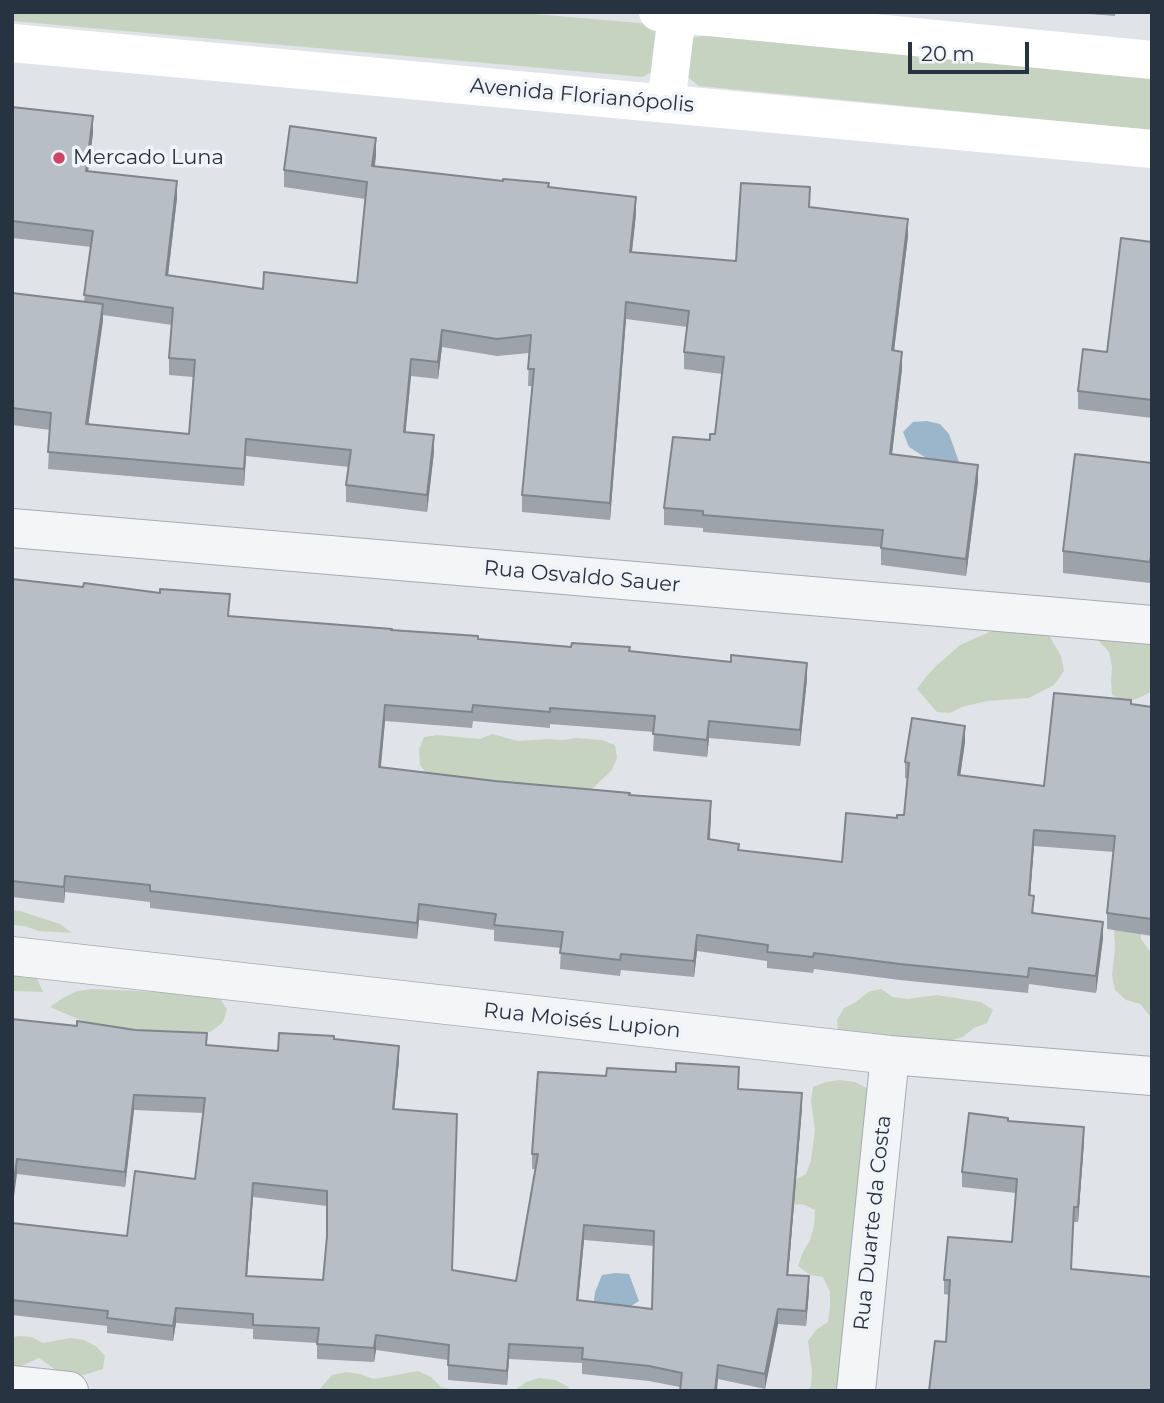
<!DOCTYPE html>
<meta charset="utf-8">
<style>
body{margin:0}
#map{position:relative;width:1164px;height:1403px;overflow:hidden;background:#e0e4e9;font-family:Montserrat,sans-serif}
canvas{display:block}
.frame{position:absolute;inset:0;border:14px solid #283341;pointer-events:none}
.scale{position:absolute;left:908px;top:42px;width:121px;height:32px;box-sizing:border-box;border:4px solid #283341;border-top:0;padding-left:9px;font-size:21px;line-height:24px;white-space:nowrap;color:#283341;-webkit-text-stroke:5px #f0f3f7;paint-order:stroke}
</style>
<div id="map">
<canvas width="1164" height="1403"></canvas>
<div class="frame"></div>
<div class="scale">20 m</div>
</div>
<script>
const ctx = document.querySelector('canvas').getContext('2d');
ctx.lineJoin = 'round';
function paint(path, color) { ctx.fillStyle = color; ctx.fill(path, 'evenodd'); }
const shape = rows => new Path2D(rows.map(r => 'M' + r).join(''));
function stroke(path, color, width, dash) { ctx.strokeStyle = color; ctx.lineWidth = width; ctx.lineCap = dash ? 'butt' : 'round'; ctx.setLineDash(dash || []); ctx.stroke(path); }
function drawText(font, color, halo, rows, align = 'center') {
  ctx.font = font + ' Montserrat,sans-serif'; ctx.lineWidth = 7; ctx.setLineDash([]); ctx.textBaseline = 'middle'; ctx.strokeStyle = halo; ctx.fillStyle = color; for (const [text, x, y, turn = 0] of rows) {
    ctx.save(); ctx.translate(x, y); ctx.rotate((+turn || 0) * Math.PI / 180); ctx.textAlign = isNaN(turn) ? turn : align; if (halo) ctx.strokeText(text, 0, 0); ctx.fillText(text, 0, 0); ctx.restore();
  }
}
paint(shape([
 [12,12,512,12,650,24,662,37,656,69,643,77,12,21],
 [708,35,1152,77,1152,130,699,86,685,75,691,38],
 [1152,618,1152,691,1139,698,1125,702,1112,695,1111,681,1112,667,1109,652,1090,631],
 [1003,626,1046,630,1061,656,1064,671,1054,685,1029,698,987,701,962,707,950,713,937,712,917,689,925,678,936,666,960,645],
 [492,734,518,741,547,739,563,740,576,738,602,740,615,745,617,758,612,770,591,790,429,777,420,765,419,750,424,737,437,735,480,739],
 [12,910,20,911,60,924,72,933,39,931,24,926,12,925],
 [1117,918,1141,925,1141,939,1149,950,1152,951,1152,1018,1140,1004,1126,1000,1115,990,1112,976,1115,947,1114,932],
 [12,972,36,976,43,992,12,991],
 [93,989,205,994,221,1000,227,1009,223,1022,212,1031,197,1037,92,1025,50,1007,63,998,77,991],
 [881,989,893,997,907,999,937,995,981,1002,993,1010,987,1023,974,1028,963,1037,939,1044,838,1033,837,1020,844,1008,856,1002,868,992],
 [840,1080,855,1082,878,1094,838,1391,807,1391,811,1386,812,1372,808,1341,816,1330,828,1322,830,1307,830,1292,823,1277,810,1275,798,1266,803,1252,810,1240,814,1226,815,1210,802,1204,787,1206,794,1180,806,1174,811,1160,815,1130,811,1101,813,1087,826,1082],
 [19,1336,32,1337,43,1343,70,1338,84,1340,96,1346,105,1356,103,1369,77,1377,63,1375,39,1358,26,1364,12,1368,12,1337],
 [418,1371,431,1377,441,1387,460,1391,318,1391,332,1375,346,1372,360,1374,374,1379],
 [539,1378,555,1380,567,1386,571,1391,514,1391,526,1382]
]), '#c7d3c1');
paint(shape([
 [927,421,940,424,949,434,959,462,934,463,909,447,903,432,913,422],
 [616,1273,629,1274,639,1301,620,1313,593,1308,595,1292,602,1275]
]), '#9bb5ca');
const street = shape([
 [12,528,1152,625],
 [12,956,890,1055,1152,1076],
 [12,1385,69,1391],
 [856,1391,890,1055]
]);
stroke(street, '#a5abb3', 40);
stroke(street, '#f3f5f7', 38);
stroke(shape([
 [658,12,1152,60],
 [12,43,1152,149],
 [666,104,677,14]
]), '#fff', 38);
paint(shape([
 [1065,12,1115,12,1115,16],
 [12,107,93,133,88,171,177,198,168,276,263,289,357,283,365,199,284,187,284,170,376,155,375,166,549,187,636,214,632,252,736,261,810,207,908,236,894,351,902,369,892,454,978,482,966,576,881,565,881,547,703,532,703,528,664,525,664,508,715,434,722,374,684,369,684,352,687,327,626,319,610,520,522,512,522,495,532,386,528,386,529,353,497,356,442,347,438,379,411,376,405,432,434,452,427,512,346,502,346,485,349,467,246,456,244,486,48,469,50,430,12,425,12,293,84,301,91,247,12,238],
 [103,315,172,325,169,358,169,375,193,377,189,434,88,424],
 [1152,242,1152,418,1078,409,1078,391,1107,352],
 [1152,463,1150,583,1063,573,1063,551],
 [12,579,229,616,391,630,478,639,630,651,807,679,800,746,709,738,707,757,653,751,654,732,550,724,550,728,473,721,472,728,385,721,381,767,495,781,630,795,711,817,710,840,739,850,842,862,897,818,904,815,908,779,905,778,905,762,965,742,960,776,1044,786,1131,705,1152,707,1152,936,1107,929,1107,913,1114,852,1034,846,1030,895,1034,913,1103,938,1096,993,1029,984,1028,993,900,980,814,969,813,973,767,968,767,961,697,951,694,977,621,970,620,976,560,969,561,948,494,941,494,930,419,920,417,939,150,908,150,902,65,892,64,903,12,897],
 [12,1019,207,1045,278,1051,334,1039,399,1061,394,1109,452,1270,516,1281,535,1169,532,1169,532,1154,739,1089,802,1108,788,1275,809,1291,806,1326,778,1324,765,1389,718,1379,680,1387,649,1381,582,1374,582,1363,509,1359,507,1385,448,1380,448,1360,376,1350,374,1362,317,1359,317,1343,253,1339,253,1329,176,1323,173,1341,107,1333,107,1326,12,1315,12,1223,127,1236,195,1179,203,1113,134,1110,125,1187,17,1174],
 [253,1197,327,1206,327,1236,323,1280,247,1276],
 [584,1240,654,1246,652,1309,578,1300],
 [1008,1122,1084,1142,1078,1222,1074,1222,946,1342,949,1295,944,1294,944,1280,1012,1242,1016,1193,962,1187,962,1172]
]), '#9da3aa');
paint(shape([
 [93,116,93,133,86,188,86,171],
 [376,138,376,155,372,183,372,166],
 [177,181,177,198,166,292,166,275],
 [636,197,636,214,630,269,630,252],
 [908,219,908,236,892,367,892,350],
 [626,302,626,319,610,520,610,503],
 [103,304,103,321,86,441,86,424],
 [442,330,442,347,438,379,438,362],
 [902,352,902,369,890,471,890,454],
 [411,359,411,376,404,449,404,432],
 [434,435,434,452,427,512,427,495],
 [246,439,246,456,244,486,244,469],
 [978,465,978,482,966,576,966,559],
 [1152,549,1152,571,1150,583,1150,562],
 [807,663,807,679,800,746,800,730],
 [385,705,385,721,379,783,379,767],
 [709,721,709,738,707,757,707,740],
 [965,726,965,742,958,791,958,775],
 [711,801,711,817,708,856,708,839],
 [1034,830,1034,846,1029,911,1029,895],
 [65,876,65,892,64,903,64,887],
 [419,904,419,920,417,939,417,923],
 [1103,922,1103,938,1096,993,1096,976],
 [697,935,697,951,694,977,694,961],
 [399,1046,399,1061,393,1124,393,1109],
 [802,1093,802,1108,787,1289,787,1275],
 [134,1095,134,1110,125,1187,125,1172],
 [1084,1127,1084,1142,1078,1222,1078,1207],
 [17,1159,17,1174,12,1211,12,1196],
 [253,1183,253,1197,246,1291,246,1276],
 [584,1225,584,1240,577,1315,577,1300],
 [809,1276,809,1291,806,1326,806,1311],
 [176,1308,176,1323,173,1341,173,1326],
 [778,1309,778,1324,765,1389,765,1374],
 [376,1335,376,1350,374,1362,374,1348],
 [509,1344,509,1359,507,1385,507,1371],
 [718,1365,718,1379,717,1391,715,1391]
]), '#80858b');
const building = shape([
 [12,107,93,116,86,171,177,181,166,275,263,289,264,272,357,283,367,182,284,170,290,126,376,138,372,166,503,181,503,179,549,183,548,187,636,197,630,252,736,261,741,183,810,187,809,207,908,219,892,350,902,352,890,454,978,465,966,559,881,548,883,530,703,515,703,511,664,508,673,437,710,440,710,434,715,434,724,357,684,352,689,311,626,302,610,503,522,495,534,369,528,369,531,335,497,339,442,330,438,362,411,359,404,432,434,435,427,495,346,485,351,450,246,439,244,469,48,452,51,413,12,408,12,293,103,304,86,424,189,434,195,360,169,358,173,308,84,295,93,231,12,221,12,107],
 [1121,238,1152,242,1152,400,1078,391,1083,349,1107,352,1121,238],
 [1075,454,1152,463,1152,549,1150,562,1063,551,1075,454],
 [12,579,83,587,84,583,160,593,160,589,230,594,228,616,392,629,391,630,478,636,478,639,571,647,572,643,630,647,629,651,731,662,731,655,807,663,800,730,709,721,707,740,653,734,655,716,550,708,550,712,473,705,472,712,385,705,379,767,495,781,630,793,629,795,711,801,708,839,739,844,738,850,842,862,846,813,897,818,897,815,904,815,909,763,905,762,912,718,965,726,958,775,1044,786,1054,693,1131,700,1131,704,1152,707,1152,919,1107,913,1115,836,1034,830,1029,895,1034,896,1032,913,1103,922,1096,976,1029,968,1028,977,900,964,814,953,813,957,767,952,768,945,697,935,694,961,621,954,620,960,560,953,563,932,494,925,496,914,419,904,417,923,150,891,150,885,65,876,64,887,12,881,12,579],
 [12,1019,77,1026,77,1021,135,1030,207,1033,206,1045,278,1051,279,1033,334,1036,334,1039,399,1046,393,1109,457,1114,452,1270,516,1281,538,1154,532,1154,538,1072,606,1076,607,1068,676,1072,676,1063,739,1067,738,1089,802,1093,787,1275,809,1276,806,1311,778,1309,765,1374,718,1365,715,1391,680,1391,682,1373,649,1366,582,1359,583,1348,509,1344,507,1371,448,1365,449,1345,376,1335,374,1348,317,1344,319,1328,253,1325,253,1314,176,1308,173,1326,107,1318,108,1311,12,1300,12,1223,127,1236,135,1171,195,1179,205,1098,134,1095,125,1172,17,1159,12,1196,12,1019],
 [253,1183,327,1191,327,1236,323,1280,246,1276,253,1183],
 [584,1225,654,1231,652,1309,577,1300,584,1225],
 [969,1113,1008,1118,1008,1121,1084,1127,1078,1207,1074,1207,1071,1269,1152,1277,1152,1391,929,1391,935,1341,946,1342,950,1280,944,1280,948,1237,1012,1242,1017,1179,962,1172,969,1113]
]);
paint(building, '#b7bec6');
stroke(building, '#80858b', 2);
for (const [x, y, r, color] of [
 [59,158,7,"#cf4464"]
]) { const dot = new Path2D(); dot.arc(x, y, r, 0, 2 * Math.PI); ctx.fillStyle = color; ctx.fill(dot); stroke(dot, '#f0f3f7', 2.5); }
drawText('21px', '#283341', '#f0f3f7', [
 ["Avenida Florianópolis",582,96,5],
 ["Rua Osvaldo Sauer",582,577,5],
 ["Rua Moisés Lupion",582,1021,6],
 ["Rua Duarte da Costa",873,1223,-84]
]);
drawText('21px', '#283341', '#f0f3f7', [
 ["Mercado Luna",73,158]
], 'left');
</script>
